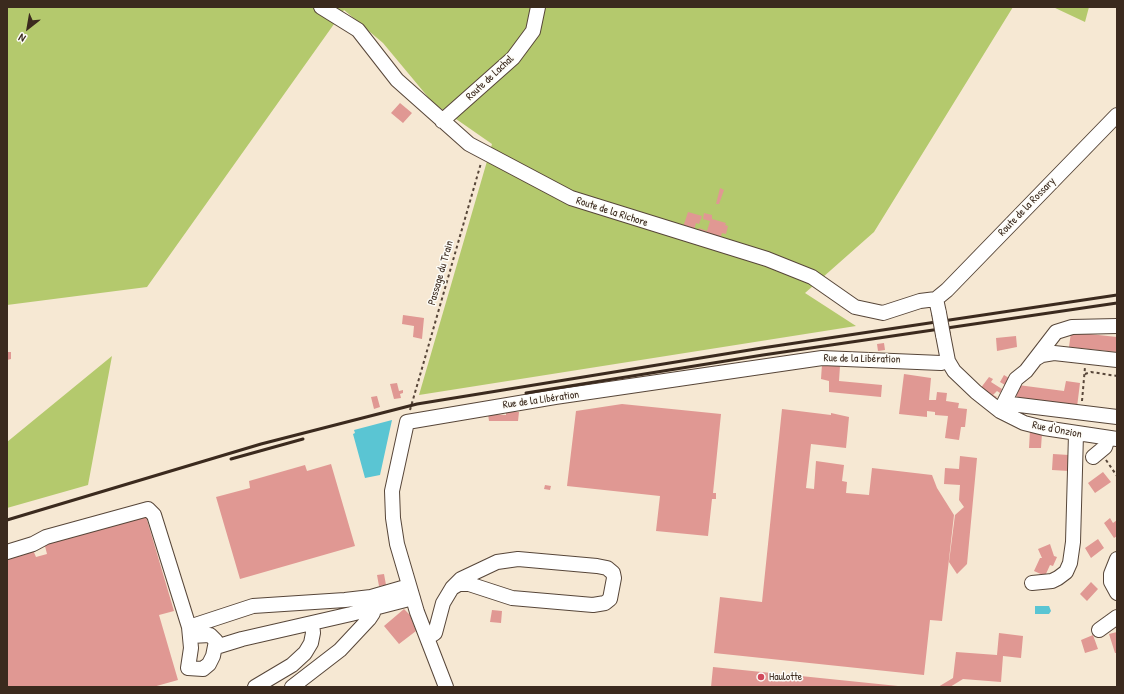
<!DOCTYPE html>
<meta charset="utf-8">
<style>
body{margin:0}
#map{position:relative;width:1124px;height:694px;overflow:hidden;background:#f6e8d3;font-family:"Patrick Hand",sans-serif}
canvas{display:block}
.frame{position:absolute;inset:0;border:8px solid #3b2a1e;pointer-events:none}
.north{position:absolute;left:8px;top:8px;width:40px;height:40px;-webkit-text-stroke:3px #fdfcf7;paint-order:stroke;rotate:211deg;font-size:11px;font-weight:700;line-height:16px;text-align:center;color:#3b2a1e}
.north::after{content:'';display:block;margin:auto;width:14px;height:18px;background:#3b2a1e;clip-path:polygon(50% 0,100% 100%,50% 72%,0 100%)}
</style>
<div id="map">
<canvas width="1124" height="694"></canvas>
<div class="frame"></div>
<div class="north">N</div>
</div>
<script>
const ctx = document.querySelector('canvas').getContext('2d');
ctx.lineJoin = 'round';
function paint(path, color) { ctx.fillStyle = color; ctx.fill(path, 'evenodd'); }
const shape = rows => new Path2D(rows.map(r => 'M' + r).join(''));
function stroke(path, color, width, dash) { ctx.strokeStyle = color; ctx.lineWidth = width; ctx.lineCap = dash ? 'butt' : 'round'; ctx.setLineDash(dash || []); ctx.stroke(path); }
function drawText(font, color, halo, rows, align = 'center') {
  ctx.font = font + ' "Patrick Hand",sans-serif'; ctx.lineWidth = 3; ctx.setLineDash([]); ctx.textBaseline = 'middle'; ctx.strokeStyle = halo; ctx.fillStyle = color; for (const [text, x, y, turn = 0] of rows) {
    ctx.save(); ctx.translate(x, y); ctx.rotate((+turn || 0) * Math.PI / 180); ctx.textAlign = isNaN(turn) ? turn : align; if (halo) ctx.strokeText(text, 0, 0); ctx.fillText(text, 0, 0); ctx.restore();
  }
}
paint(shape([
 [7,7,1013,7,874,232,805,293,856,326,419,395,492,144,433,103,383,43,344,10,147,287,7,305],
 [1053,7,1089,7,1085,22],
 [112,356,88,485,7,508,7,442]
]), '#b4c96d');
paint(shape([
 [392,420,380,475,365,478,353,434,355,433,354,430],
 [1035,606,1049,606,1051,611,1049,614,1035,614]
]), '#5ac5d3');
paint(shape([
 [400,103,412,113,403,123,391,113],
 [720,188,724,190,719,204,716,204],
 [688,212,702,216,699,224,696,223,694,230,683,227],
 [704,213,712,215,712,219,726,223,725,225,728,226,726,234,722,233,720,239,697,232,699,228,707,231,710,221,703,219],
 [403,315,424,318,422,339,413,337,414,326,402,324],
 [1071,332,1117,337,1117,352,1069,347],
 [1016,336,1017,347,997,351,996,338],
 [884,343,885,350,878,351,877,344],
 [7,352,11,352,11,359,7,360],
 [822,364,840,366,839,381,882,385,881,397,829,392,829,381,821,379],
 [904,374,931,378,929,400,936,400,937,392,947,393,946,401,959,403,958,408,967,409,965,427,961,427,959,440,945,438,948,416,935,415,935,412,927,411,927,417,899,414],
 [1004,375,1009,378,1005,385,1000,382],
 [989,377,993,379,991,382,1002,389,1000,393,997,391,993,395,997,397,995,399,980,389],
 [1066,381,1080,383,1077,407,1016,400,1018,385,1064,391],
 [397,383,399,391,403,390,403,393,400,394,401,398,394,399,390,384],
 [377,396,380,407,374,409,371,397],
 [622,404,721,414,713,493,716,493,716,499,712,499,708,536,656,531,660,496,567,486,576,411],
 [782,409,831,415,831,413,849,417,846,448,811,444,806,488,814,489,816,461,844,465,842,481,847,482,846,493,869,495,872,468,932,475,937,488,954,515,942,621,930,620,924,675,714,653,720,597,762,602],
 [506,412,519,412,518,421,489,421,488,414,506,415],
 [1030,430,1042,433,1041,448,1029,448],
 [1053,454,1069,455,1069,471,1052,470],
 [960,456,977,458,967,564,957,574,949,562,955,515,964,507,959,500,960,485,944,484,945,468,959,469],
 [331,464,355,546,240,579,216,497,250,488,249,481,305,465,307,471],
 [1103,472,1111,482,1095,493,1088,483],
 [545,485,551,486,550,490,544,489],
 [145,513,174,611,159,615,178,680,153,687,7,687,7,557,33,550,36,557,47,554,44,542],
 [1110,518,1113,523,1117,520,1117,536,1114,538,1104,523],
 [1098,539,1104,548,1091,558,1085,548],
 [1050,544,1054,556,1057,557,1053,566,1050,565,1045,576,1034,571,1040,558,1042,558,1038,549],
 [384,574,386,585,379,586,377,575],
 [1091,582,1098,589,1087,601,1080,594],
 [404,609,410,615,416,631,399,644,384,626],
 [492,610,502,611,501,623,490,622],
 [1117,632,1117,653,1115,653,1109,634],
 [999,633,1023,636,1021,658,1003,656,1001,682,963,679,950,687,938,687,953,678,956,652,997,655],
 [1093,635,1098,649,1085,653,1081,640],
 [713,667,898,686,898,687,711,687]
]), '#e09893');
const minor = shape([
 [321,7,358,30,397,80,469,144,571,198,767,259,812,277,855,307,883,313,920,301,936,299,939,313],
 [442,121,513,58,533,31,538,7],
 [936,299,947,290,1117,115],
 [943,335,948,361,954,371,976,392,1000,411,1024,423,1044,428,1117,439],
 [1037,358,1042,355,1054,353,1117,360],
 [1003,407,1011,404,1117,417],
 [1000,411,1016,379,1026,371,1056,332,1072,327,1117,326],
 [1093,457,1105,447,1108,438],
 [7,552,33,544,46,537,148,509,154,515,189,627,191,648,188,668,203,669,209,664,213,656,216,641,210,635,191,636],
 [1117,559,1111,574,1111,582,1117,593],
 [1032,583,1052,581,1058,578,1066,572,1070,563,1073,542,1076,434],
 [189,627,253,606,345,600,371,597,409,586],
 [1099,630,1117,617],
 [427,638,435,633,443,603,452,588,461,579,497,562,518,559,597,566,607,568,613,573,614,578,610,599,605,603,593,605,512,598,469,584,459,584,452,588],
 [216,647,242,639,351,614,413,598],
 [255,687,292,665,305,653,311,643,313,633,312,623],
 [292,687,340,650,369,619,373,613,372,603],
 [446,687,417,612,397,544,393,518,392,491,407,422,555,397,822,358,941,363,948,361]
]);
stroke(minor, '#574639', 16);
stroke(shape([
 [1085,374,1091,372,1117,376],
 [1082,401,1085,367],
 [410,410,481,163],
 [1106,460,1117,476]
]), '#574639', 2, [3, 3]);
stroke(minor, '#fff', 14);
stroke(shape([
 [526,393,763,355,1117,303],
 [231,459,303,439],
 [7,520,261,444,417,404,762,348,1117,295]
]), '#3b2a1e', 3);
const minorBridge = shape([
 [939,313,943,335]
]);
stroke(minorBridge, '#574639', 16, []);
stroke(minorBridge, '#fff', 14);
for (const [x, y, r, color] of [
 [761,677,4,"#d1495b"]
]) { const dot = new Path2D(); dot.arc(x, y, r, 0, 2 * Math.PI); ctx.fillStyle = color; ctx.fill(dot); stroke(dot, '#fdfcf7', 1.5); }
drawText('11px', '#3b2a1e', '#fdfcf7', [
 ["Route de Lachal",490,78,-43],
 ["Route de la Rossary",1027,207,-46],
 ["Route de la Richore",612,212,18],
 ["Passage du Train",441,273,-74],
 ["Rue de la Libération",862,359,1],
 ["Rue de la Libération",541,400,-8],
 ["Rue d'Onzion",1057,430,11]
]);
drawText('11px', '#3b2a1e', '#fdfcf7', [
 ["Haulotte",769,677]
], 'left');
</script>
